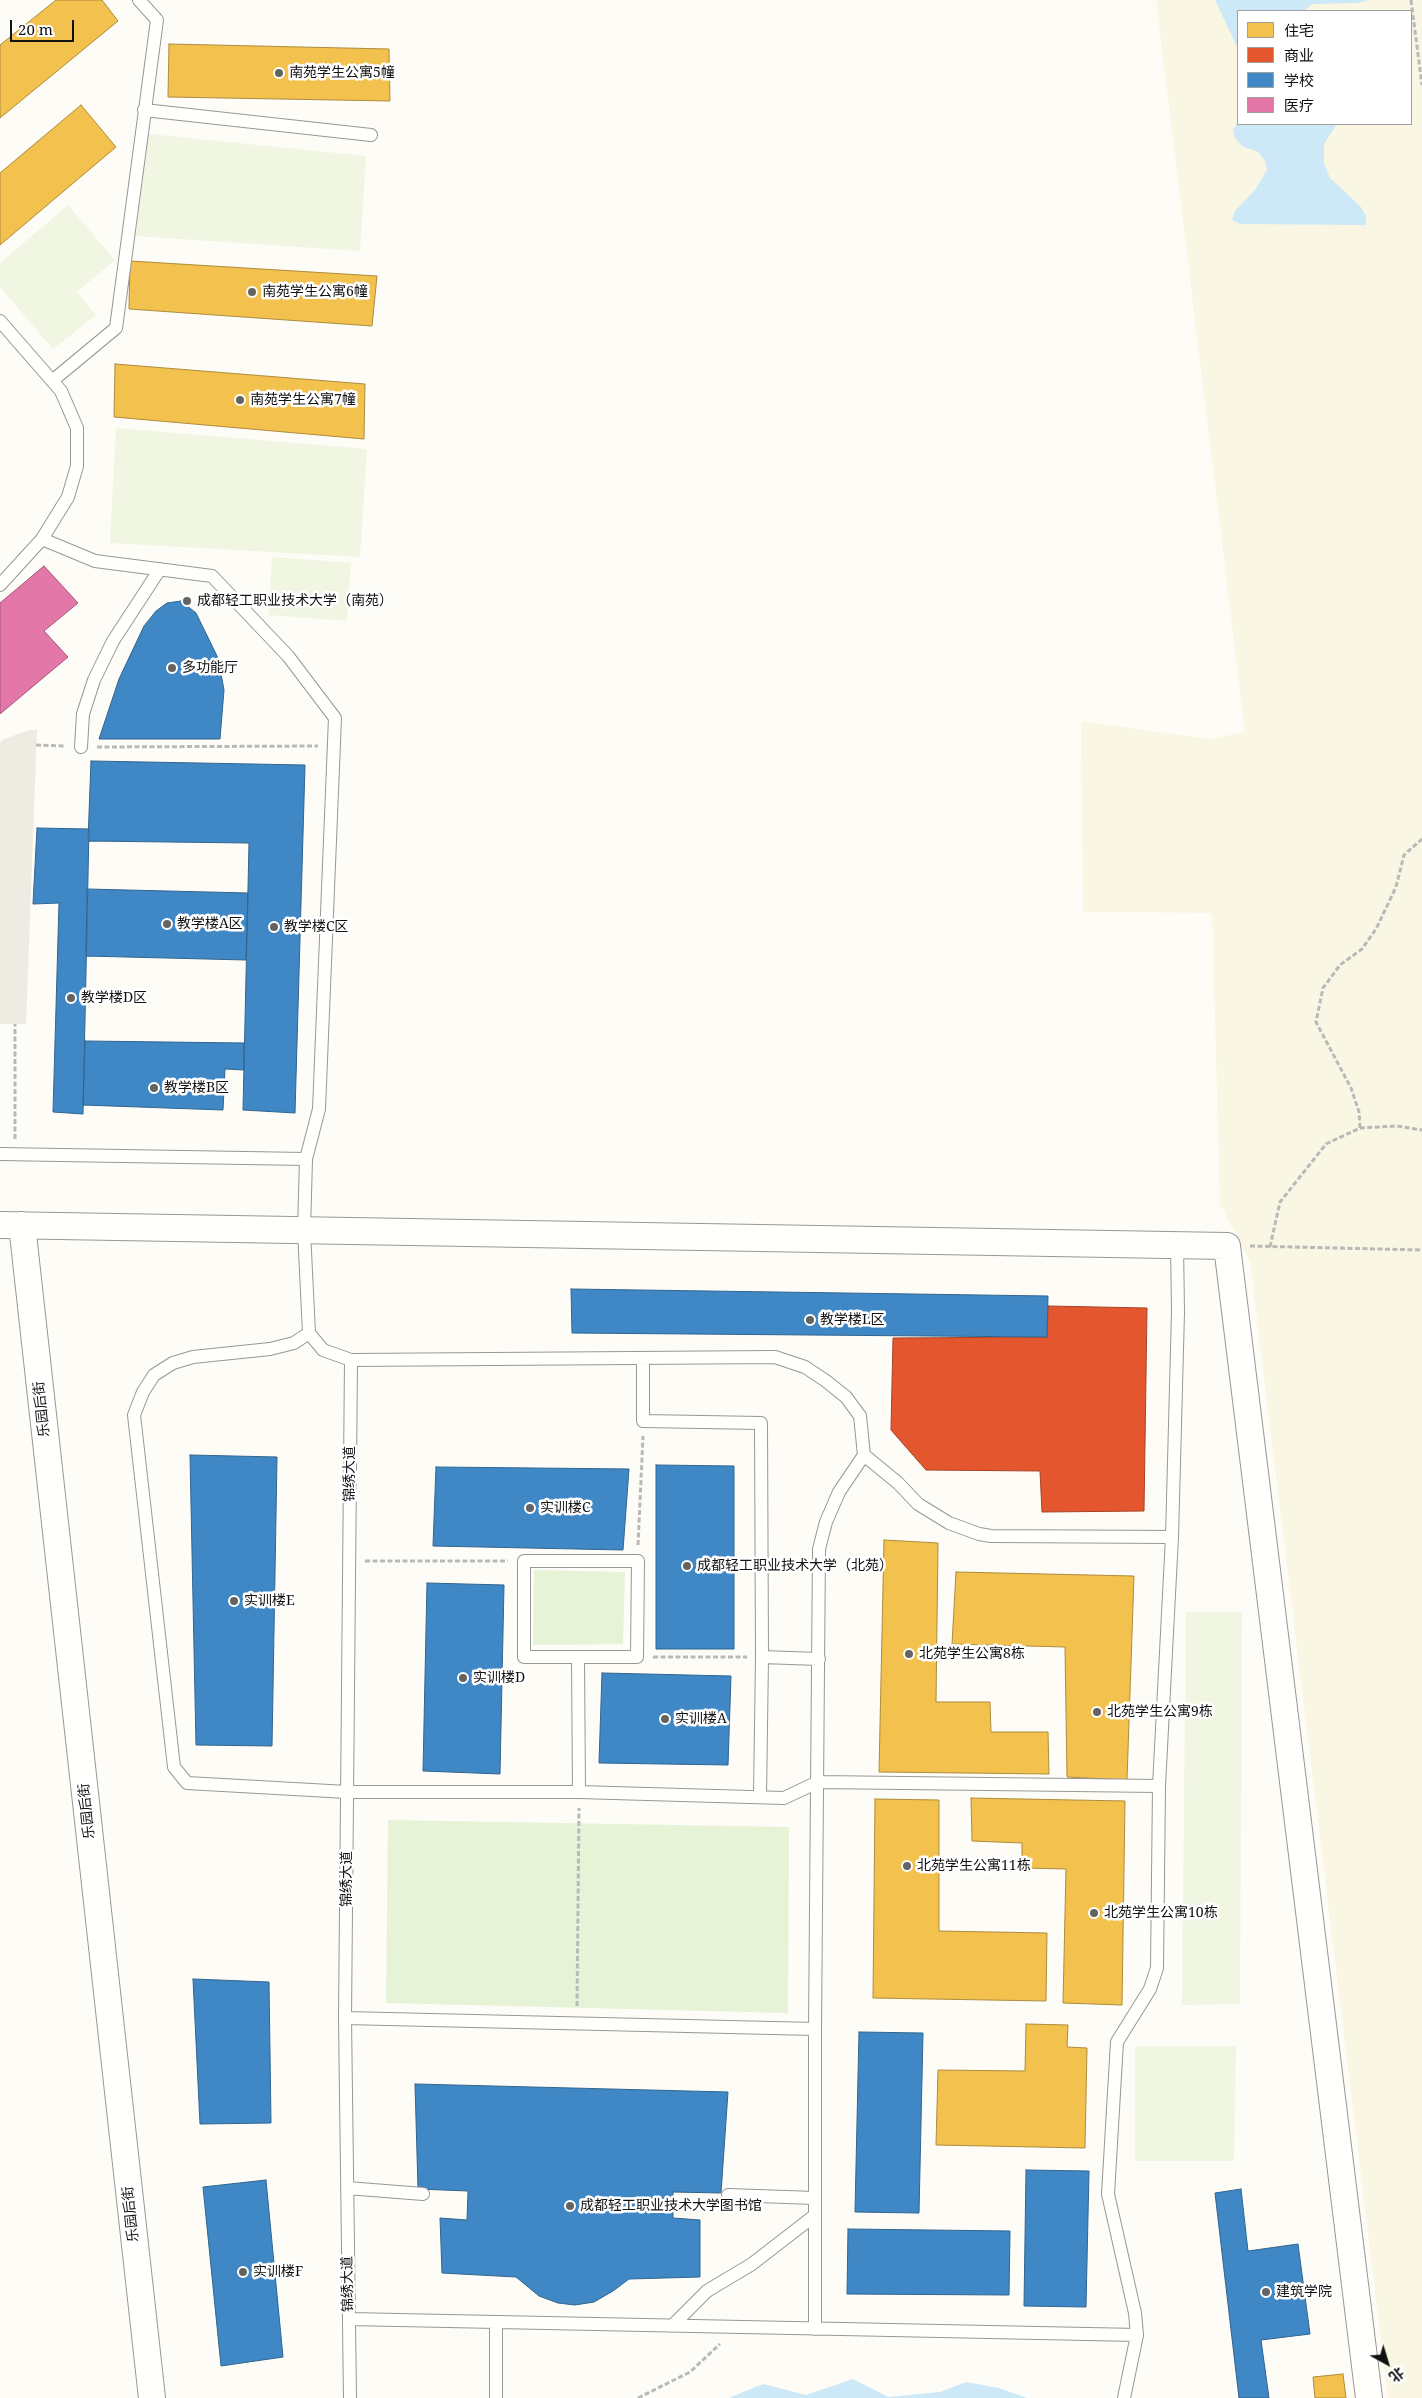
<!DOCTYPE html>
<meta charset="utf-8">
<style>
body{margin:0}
#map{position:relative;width:1422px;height:2398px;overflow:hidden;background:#fdfcf7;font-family:"Noto Serif","Noto Sans SC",serif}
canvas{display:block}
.legend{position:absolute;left:1237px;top:10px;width:175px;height:115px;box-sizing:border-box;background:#fff;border:1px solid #a0a0a0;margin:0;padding:6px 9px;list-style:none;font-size:15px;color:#111}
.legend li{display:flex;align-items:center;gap:10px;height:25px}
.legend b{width:25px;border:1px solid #a0a0a0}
.north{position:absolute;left:1362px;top:2338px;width:50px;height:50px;-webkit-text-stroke:4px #fff;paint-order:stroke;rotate:141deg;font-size:14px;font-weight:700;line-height:20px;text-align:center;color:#111}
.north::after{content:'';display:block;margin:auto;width:18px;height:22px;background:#111;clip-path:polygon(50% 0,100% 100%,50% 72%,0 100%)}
.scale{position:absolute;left:10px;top:20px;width:64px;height:22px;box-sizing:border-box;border:2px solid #111;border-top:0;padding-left:6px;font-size:15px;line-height:18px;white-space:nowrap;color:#111;-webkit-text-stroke:4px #fff;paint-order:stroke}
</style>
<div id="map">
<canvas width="1422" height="2398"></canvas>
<ul class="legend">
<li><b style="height:14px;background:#f2c14e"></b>住宅</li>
<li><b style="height:14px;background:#e4572e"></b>商业</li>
<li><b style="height:14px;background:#3f88c5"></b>学校</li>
<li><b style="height:14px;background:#e377a8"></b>医疗</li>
</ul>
<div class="north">北</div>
<div class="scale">20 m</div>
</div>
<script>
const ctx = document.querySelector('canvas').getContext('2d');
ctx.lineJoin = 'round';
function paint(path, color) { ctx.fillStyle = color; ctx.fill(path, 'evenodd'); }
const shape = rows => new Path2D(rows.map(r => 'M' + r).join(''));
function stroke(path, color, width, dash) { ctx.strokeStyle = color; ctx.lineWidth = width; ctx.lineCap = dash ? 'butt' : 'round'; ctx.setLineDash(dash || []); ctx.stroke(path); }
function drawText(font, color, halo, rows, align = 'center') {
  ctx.font = font + ' "Noto Serif","Noto Sans SC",serif'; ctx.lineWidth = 5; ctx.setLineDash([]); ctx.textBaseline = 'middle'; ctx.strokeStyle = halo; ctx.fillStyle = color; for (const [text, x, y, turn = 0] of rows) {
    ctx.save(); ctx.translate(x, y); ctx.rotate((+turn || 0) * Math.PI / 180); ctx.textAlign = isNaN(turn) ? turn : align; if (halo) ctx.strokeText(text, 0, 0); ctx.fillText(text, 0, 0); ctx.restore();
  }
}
paint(shape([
 [1156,0,1422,0,1422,2398,1388,2398,1250,1262,1220,1204,1212,913,1083,912,1081,721,1209,739,1245,732],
 [1238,11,1411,11,1411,124,1238,124]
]), '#f9f7e4');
paint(shape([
 [534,1570,625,1572,623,1644,533,1645],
 [388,1820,789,1827,788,2013,386,2003]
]), '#e7f3d7');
paint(shape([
 [149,134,366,156,360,251,136,236],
 [68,205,115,260,77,292,96,315,53,349,0,287,0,263],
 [116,428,367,449,360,557,110,543],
 [272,557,351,563,347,621,269,615],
 [1186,1612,1242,1612,1240,2004,1182,2005],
 [1135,2046,1236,2046,1234,2161,1135,2161]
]), '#f0f6e1');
paint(shape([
 [29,730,37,730,26,1024,0,1024,0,744,2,740]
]), '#edebe2');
paint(shape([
 [1215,0,1368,0,1358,3,1312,4,1304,11,1238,11,1238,49],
 [1238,122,1238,124,1337,124,1324,144,1324,163,1330,178,1360,206,1366,216,1366,225,1240,224,1232,220,1235,211,1255,190,1267,170,1265,161,1258,152,1242,146,1235,138,1233,130],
 [853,2379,888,2397,940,2392,966,2382,999,2388,1027,2398,729,2398,763,2384,806,2395]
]), '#cde8f7');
const homes = shape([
 [56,0,102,0,118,21,0,118,0,45,56,0],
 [169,44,389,49,390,101,168,97,169,44],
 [81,105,116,147,0,245,0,173,81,105],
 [130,261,377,276,372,326,129,309,130,261],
 [115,364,365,384,364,439,114,417,115,364],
 [884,1540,938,1543,936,1702,990,1702,991,1732,1048,1732,1049,1774,879,1772,884,1540],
 [956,1572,1134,1576,1127,1780,1067,1777,1065,1647,952,1644,956,1572],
 [971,1798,1125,1801,1122,2005,1063,2003,1066,1869,1022,1868,1022,1843,972,1841,971,1798],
 [875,1799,939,1800,939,1931,1047,1933,1046,2001,873,1998,875,1799],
 [1026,2024,1068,2025,1067,2047,1087,2048,1085,2148,936,2145,938,2070,1025,2071,1026,2024],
 [1343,2374,1346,2398,1315,2398,1313,2377,1343,2374]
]);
paint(homes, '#f2c14e');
stroke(homes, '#ae8c3c', 1);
const shops = shape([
 [1048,1306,1147,1308,1144,1511,1042,1512,1040,1471,926,1470,891,1430,893,1338,1047,1337,1048,1306]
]);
paint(shops, '#e4572e');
stroke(shops, '#a54225', 1);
const schools = shape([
 [181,601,196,613,218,658,224,690,220,739,99,739,119,679,144,626,156,611,167,603,181,601],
 [91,761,305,765,295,1113,243,1110,249,843,88,841,91,761],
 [37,828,89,829,83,1114,53,1112,59,903,33,904,37,828],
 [87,889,248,893,246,960,86,956,87,889],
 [85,1041,244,1043,244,1070,225,1069,223,1110,83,1105,85,1041],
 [571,1289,1048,1296,1047,1337,572,1333,571,1289],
 [190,1455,277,1457,272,1746,196,1745,190,1455],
 [656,1465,734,1466,734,1649,656,1649,656,1465],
 [436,1467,629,1469,623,1550,433,1546,436,1467],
 [427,1583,504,1585,500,1774,423,1771,427,1583],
 [602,1673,731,1676,728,1765,599,1763,602,1673],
 [193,1979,269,1982,271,2123,200,2124,193,1979],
 [859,2032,923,2033,919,2213,855,2212,859,2032],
 [415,2084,728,2092,721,2193,673,2192,673,2218,700,2220,700,2277,629,2279,613,2291,594,2302,575,2305,558,2303,539,2296,516,2277,442,2273,440,2218,467,2220,468,2191,418,2189,415,2084],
 [1026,2170,1089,2171,1086,2307,1024,2306,1026,2170],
 [266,2180,283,2357,221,2366,203,2187,266,2180],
 [1241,2189,1248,2251,1298,2244,1310,2334,1261,2340,1269,2398,1239,2398,1215,2193,1241,2189],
 [848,2229,1010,2231,1009,2295,847,2294,848,2229]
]);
paint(schools, '#3f88c5');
stroke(schools, '#31648f', 1);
const health = shape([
 [44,566,78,603,44,631,68,657,0,714,0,603,44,566]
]);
paint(health, '#e377a8');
stroke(health, '#a4587b', 1);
const lane = shape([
 [144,110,371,135],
 [0,321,61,391,77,428,77,466,68,497,42,539,0,585],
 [52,381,116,328,157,20,139,0],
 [42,539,95,561,212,576,288,656,335,718,319,1109,306,1159,304,1231,309,1333,323,1350,351,1360,775,1357,805,1367,826,1381,846,1397,860,1416,864,1455,898,1483,918,1504,949,1523,979,1534,991,1536,1172,1537],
 [81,747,83,714,94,680,113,641,160,569],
 [0,1154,306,1159],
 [309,1333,294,1343,270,1349,193,1357,173,1363,154,1375,143,1392,134,1415,174,1767,187,1783,347,1792,579,1792,784,1798,818,1782,1159,1786],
 [643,1358,643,1421,761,1423,762,1657,760,1797],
 [524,1561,638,1561,637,1657,524,1657,524,1561],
 [578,1657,579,1792],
 [762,1657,819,1659],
 [345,2018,815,2029],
 [347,2188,423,2194],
 [728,2195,815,2198],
 [349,2319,1137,2335],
 [496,2322,496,2398],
 [672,2326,707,2291,752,2264,814,2216],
 [815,2329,815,2029,819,1549,826,1522,839,1492,864,1455],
 [350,2398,345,2018,351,1360],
 [1124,2398,1137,2335,1135,2313,1108,2194,1117,2042,1150,1989,1157,1968,1159,1786,1172,1537,1178,1312,1177,1245]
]);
const street = shape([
 [0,1225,1227,1246,1369,2398],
 [22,1225,152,2398]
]);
stroke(lane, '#979795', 14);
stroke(street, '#979795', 28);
stroke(shape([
 [1411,0,1422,85],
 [36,745,66,746],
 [97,747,318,746],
 [1360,1128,1359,1112,1351,1088,1316,1022,1323,988,1340,965,1362,949,1376,929,1396,887,1404,855,1422,839],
 [15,1139,15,1024],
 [1250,1246,1422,1250],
 [1270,1247,1280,1202,1326,1144,1360,1128,1397,1126,1422,1130],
 [638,1545,643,1436],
 [365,1561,508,1561],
 [653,1657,747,1657],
 [577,2006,579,1808],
 [638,2398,690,2372,720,2344]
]), '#b9b9b8', 3, [5, 2.5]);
stroke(lane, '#fffffe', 12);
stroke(street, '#fffffe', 26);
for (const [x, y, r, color] of [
 [279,73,5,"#646362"],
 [252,292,5,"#646362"],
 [240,400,5,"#646362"],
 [187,601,5,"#646362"],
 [172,668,5,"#646362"],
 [167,924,5,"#646362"],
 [274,927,5,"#646362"],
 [71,998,5,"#646362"],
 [154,1088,5,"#646362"],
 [810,1320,5,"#646362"],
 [530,1508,5,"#646362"],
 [687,1566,5,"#646362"],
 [234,1601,5,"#646362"],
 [909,1654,5,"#646362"],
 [463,1678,5,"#646362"],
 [1097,1712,5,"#646362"],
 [665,1719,5,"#646362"],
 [907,1866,5,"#646362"],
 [1094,1913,5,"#646362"],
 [570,2206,5,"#646362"],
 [243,2272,5,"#646362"],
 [1266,2292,5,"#646362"]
]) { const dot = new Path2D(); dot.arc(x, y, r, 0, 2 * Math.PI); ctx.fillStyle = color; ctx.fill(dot); stroke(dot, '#fff', 2); }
drawText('14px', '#111', '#fff', [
 ["南苑学生公寓5幢",289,73],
 ["南苑学生公寓6幢",262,292],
 ["南苑学生公寓7幢",250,400],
 ["成都轻工职业技术大学（南苑）",197,601],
 ["多功能厅",182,668],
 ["教学楼A区",177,924],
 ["教学楼C区",284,927],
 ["教学楼D区",81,998],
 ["教学楼B区",164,1088],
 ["教学楼L区",820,1320],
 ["实训楼C",540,1508],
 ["成都轻工职业技术大学（北苑）",697,1566],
 ["实训楼E",244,1601],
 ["北苑学生公寓8栋",919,1654],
 ["实训楼D",473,1678],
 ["北苑学生公寓9栋",1107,1712],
 ["实训楼A",675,1719],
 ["北苑学生公寓11栋",917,1866],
 ["北苑学生公寓10栋",1104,1913],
 ["成都轻工职业技术大学图书馆",580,2206],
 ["实训楼F",253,2272],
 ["建筑学院",1276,2292]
], 'left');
drawText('14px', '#111', '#fff', [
 ["乐园后街",42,1409,-96],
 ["锦绣大道",350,1474,-90],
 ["乐园后街",87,1811,-96],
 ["锦绣大道",347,1879,-90],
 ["乐园后街",131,2214,-96],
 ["锦绣大道",348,2284,-91]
]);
</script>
